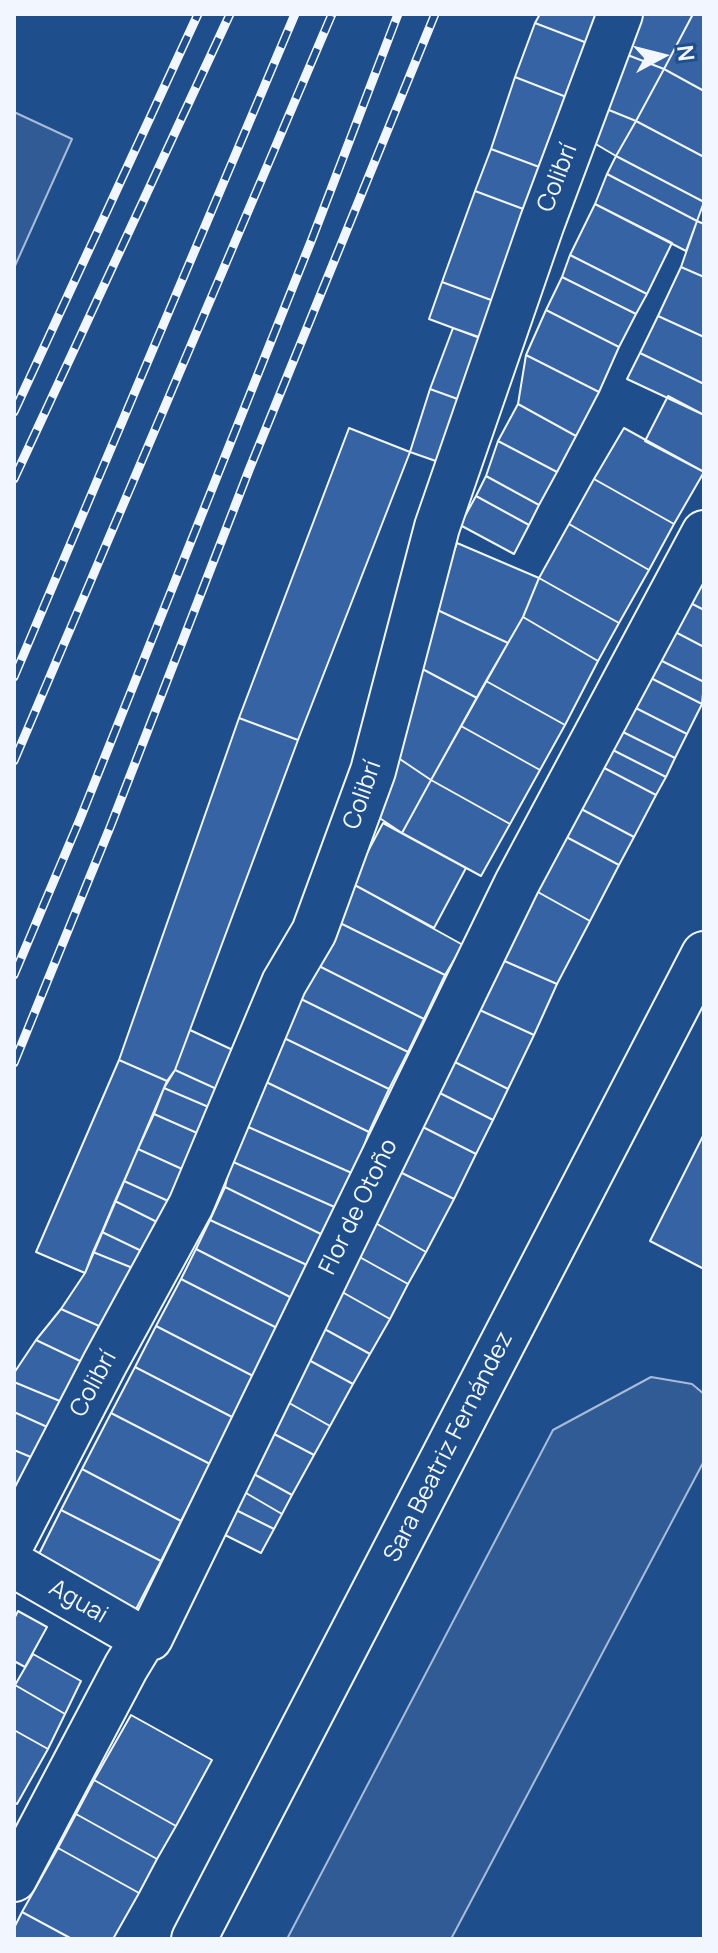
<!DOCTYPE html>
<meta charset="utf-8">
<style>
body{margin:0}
#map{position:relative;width:718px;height:1953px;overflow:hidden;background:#1f4e8c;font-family:Manrope,sans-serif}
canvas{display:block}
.frame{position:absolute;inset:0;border:16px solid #f2f6ff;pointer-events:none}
.north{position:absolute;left:622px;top:16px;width:80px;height:80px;-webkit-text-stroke:6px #1f4e8c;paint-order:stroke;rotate:83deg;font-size:22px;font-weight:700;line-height:32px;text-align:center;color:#f2f6ff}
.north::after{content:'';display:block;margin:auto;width:28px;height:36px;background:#f2f6ff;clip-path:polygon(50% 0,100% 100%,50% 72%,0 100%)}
</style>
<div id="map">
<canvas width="718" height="1953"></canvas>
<div class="frame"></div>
<div class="north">N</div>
</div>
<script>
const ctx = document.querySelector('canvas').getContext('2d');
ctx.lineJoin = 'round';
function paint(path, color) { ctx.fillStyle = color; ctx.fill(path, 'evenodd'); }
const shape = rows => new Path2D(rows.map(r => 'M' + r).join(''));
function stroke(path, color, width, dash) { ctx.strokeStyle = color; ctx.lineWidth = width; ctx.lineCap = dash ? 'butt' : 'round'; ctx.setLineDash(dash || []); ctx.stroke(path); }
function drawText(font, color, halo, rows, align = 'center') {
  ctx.font = font + ' Manrope,sans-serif'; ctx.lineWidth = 6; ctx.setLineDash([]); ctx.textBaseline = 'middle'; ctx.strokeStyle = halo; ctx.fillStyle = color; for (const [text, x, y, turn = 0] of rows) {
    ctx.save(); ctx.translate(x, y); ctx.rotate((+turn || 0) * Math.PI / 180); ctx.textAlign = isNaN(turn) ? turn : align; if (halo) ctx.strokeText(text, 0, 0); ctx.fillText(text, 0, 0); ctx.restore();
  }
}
const built = shape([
 [14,112,72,139,14,268,14,112],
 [651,1377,692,1384,704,1394,704,1461,451,1939,287,1939,553,1430,651,1377]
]);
paint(built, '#305b95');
stroke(built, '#a8bbd7', 2);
const building = shape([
 [540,14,609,14,595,46,535,23,540,14],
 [639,14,693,14,664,69,625,54,639,14],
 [693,14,704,14,704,91,664,69,693,14],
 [535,23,595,46,574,100,515,77,535,23],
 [625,54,664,69,636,121,604,108,625,54],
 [664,69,704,91,704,157,636,121,664,69],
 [515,77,574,100,550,171,491,149,515,77],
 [604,108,636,121,616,156,594,143,604,108],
 [636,121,704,157,704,202,616,156,636,121],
 [491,149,550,171,534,213,475,191,491,149],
 [616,156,704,202,697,221,607,174,616,156],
 [607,174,697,221,686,251,595,204,607,174],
 [475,191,534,213,502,304,442,282,475,191],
 [595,204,672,243,647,294,570,255,595,204],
 [697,221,704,224,704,277,681,267,697,221],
 [570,255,647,294,636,314,562,277,570,255],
 [681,267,704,277,704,337,658,316,681,267],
 [562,277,636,314,619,347,546,310,562,277],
 [442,282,502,304,488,341,429,319,442,282],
 [546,310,619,347,599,392,526,355,546,310],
 [658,316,704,337,704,384,640,353,658,316],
 [453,328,496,343,474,405,430,389,453,328],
 [640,353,704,384,704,415,627,379,640,353],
 [526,355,599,392,576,436,518,404,526,355],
 [430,389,474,405,453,467,410,452,430,389],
 [668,396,704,415,704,472,645,441,668,396],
 [518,404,576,436,557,472,498,441,518,404],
 [349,428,410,452,298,740,239,718,349,428],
 [624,428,704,472,674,524,594,479,624,428],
 [498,441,557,472,539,505,486,476,498,441],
 [486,476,539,505,529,525,476,496,486,476],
 [594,479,674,524,649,570,569,524,594,479],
 [476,496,529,525,514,554,460,525,476,496],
 [569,524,649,570,619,623,539,578,569,524],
 [457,543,539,578,523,617,508,643,431,607,457,543],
 [704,553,704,610,675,595,704,553],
 [539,578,619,623,598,661,523,617,539,578],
 [675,595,704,610,704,647,660,624,675,595],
 [431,607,508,643,477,698,413,664,431,607],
 [523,617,598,661,565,725,486,681,523,617],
 [660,624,704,647,704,682,646,653,660,624],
 [646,653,704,682,702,704,637,671,646,653],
 [413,664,477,698,431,780,385,749,413,664],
 [637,671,702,704,687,734,622,701,637,671],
 [486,681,565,725,540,770,461,726,486,681],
 [622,701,687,734,675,758,611,726,622,701],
 [239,718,298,740,175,1070,167,1081,119,1060,239,718],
 [461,726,540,770,510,824,431,780,461,726],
 [611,726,675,758,666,777,601,744,611,726],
 [601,744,666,777,656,795,591,761,601,744],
 [385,749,431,780,402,833,372,813,385,749],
 [591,761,656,795,634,837,570,803,591,761],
 [431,780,510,824,481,876,402,833,431,780],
 [570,803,634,837,619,865,557,832,570,803],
 [383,823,466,868,434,928,351,883,383,823],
 [557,832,619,865,590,921,527,886,557,832],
 [351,883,463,945,445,975,336,921,351,883],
 [527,886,590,921,557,984,493,956,527,886],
 [336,921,445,975,424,1019,315,964,336,921],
 [493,956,557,984,534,1035,471,1006,493,956],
 [315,964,424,1019,408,1052,299,998,315,964],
 [299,998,408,1052,389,1089,280,1036,299,998],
 [471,1006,534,1035,508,1089,445,1057,471,1006],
 [190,1030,250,1058,232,1096,175,1070,190,1030],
 [280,1036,389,1089,369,1132,260,1079,280,1036],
 [445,1057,508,1089,493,1120,430,1088,445,1057],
 [119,1060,167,1081,85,1273,36,1252,119,1060],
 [175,1070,232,1096,225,1114,164,1088,175,1070],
 [260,1079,369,1132,354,1174,246,1126,260,1079],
 [164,1088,225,1114,213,1140,154,1114,164,1088],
 [430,1088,493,1120,476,1154,413,1122,430,1088],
 [154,1114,213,1140,193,1174,138,1149,154,1114],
 [413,1122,476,1154,454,1199,390,1167,413,1122],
 [246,1126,354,1174,339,1209,231,1161,246,1126],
 [704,1134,704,1269,650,1241,704,1134],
 [138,1149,193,1174,177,1205,124,1181,138,1149],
 [231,1161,339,1209,329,1238,225,1187,231,1161],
 [390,1167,454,1199,426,1252,365,1217,390,1167],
 [124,1181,177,1205,167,1227,115,1201,124,1181],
 [225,1187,329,1238,309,1266,210,1220,225,1187],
 [115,1201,167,1227,152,1256,102,1232,115,1201],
 [365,1217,426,1252,408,1284,347,1250,365,1217],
 [210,1220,309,1266,292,1298,196,1249,210,1220],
 [102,1232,152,1256,145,1273,93,1252,102,1232],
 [196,1249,292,1298,277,1328,181,1279,196,1249],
 [347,1250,408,1284,390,1319,328,1284,347,1250],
 [93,1252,145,1273,117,1334,61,1309,85,1273,93,1252],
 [181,1279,277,1328,255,1377,156,1326,181,1279],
 [328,1284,390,1319,370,1354,310,1321,328,1284],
 [61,1309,117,1334,99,1370,36,1340,61,1309],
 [310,1321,370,1354,353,1384,294,1352,310,1321],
 [156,1326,255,1377,234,1418,135,1367,156,1326],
 [36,1340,99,1370,79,1409,14,1382,14,1373,36,1340],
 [294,1352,353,1384,330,1426,275,1395,294,1352],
 [135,1367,234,1418,210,1464,111,1413,135,1367],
 [14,1382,79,1409,65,1435,14,1412,14,1382],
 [275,1395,330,1426,314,1455,261,1427,275,1395],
 [14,1412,65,1435,50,1465,14,1450,14,1412],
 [111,1413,210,1464,181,1521,82,1469,111,1413],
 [261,1427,314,1455,292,1495,243,1468,261,1427],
 [14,1450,50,1465,34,1493,14,1484,14,1450],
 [243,1468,292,1495,282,1514,234,1486,243,1468],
 [82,1469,181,1521,161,1561,61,1510,82,1469],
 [234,1486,282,1514,274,1529,224,1504,234,1486],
 [224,1504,274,1529,261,1553,213,1529,224,1504],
 [61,1510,161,1561,133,1615,34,1564,61,1510],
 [18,1611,47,1627,25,1667,14,1661,14,1619,18,1611],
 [33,1654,81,1681,65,1714,15,1685,33,1654],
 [15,1685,65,1714,48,1749,14,1730,15,1685],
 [131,1715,212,1760,176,1826,94,1780,131,1715],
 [14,1730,48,1749,17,1804,14,1802,14,1730],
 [94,1780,176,1826,157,1859,76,1814,94,1780],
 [76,1814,157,1859,139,1893,58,1848,76,1814],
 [58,1848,139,1893,113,1939,72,1939,22,1912,58,1848],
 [22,1912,72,1939,14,1939,14,1928,22,1912]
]);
paint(building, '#3563a3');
stroke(building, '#f2f6ff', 2);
const minor = shape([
 [14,1539,105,1363,191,1205,284,983,314,932,373,771,437,527,542,223,620,14],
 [14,1565,143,1639],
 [14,1879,126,1667,143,1639,150,1638,517,883,704,533],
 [194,1939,704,954]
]);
stroke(minor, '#f2f6ff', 48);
stroke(minor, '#1f4e8c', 44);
const rail = shape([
 [14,412,198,14],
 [14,479,230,14],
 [14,677,295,14],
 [14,761,332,14],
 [14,975,80,819,312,239,398,14],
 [14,1063,111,825,249,470,435,14]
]);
stroke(rail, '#f2f6ff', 9);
stroke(rail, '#1f4e8c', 6, [18]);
drawText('24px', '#f2f6ff', '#1f4e8c', [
 ["Colibrí",558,178,-69],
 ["Colibrí",363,795,-71],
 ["Flor de Otoño",359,1207,-64],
 ["Colibrí",94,1384,-62],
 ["Sara Beatriz Fernández",449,1447,-63],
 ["Aguai",78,1602,30]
]);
</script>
